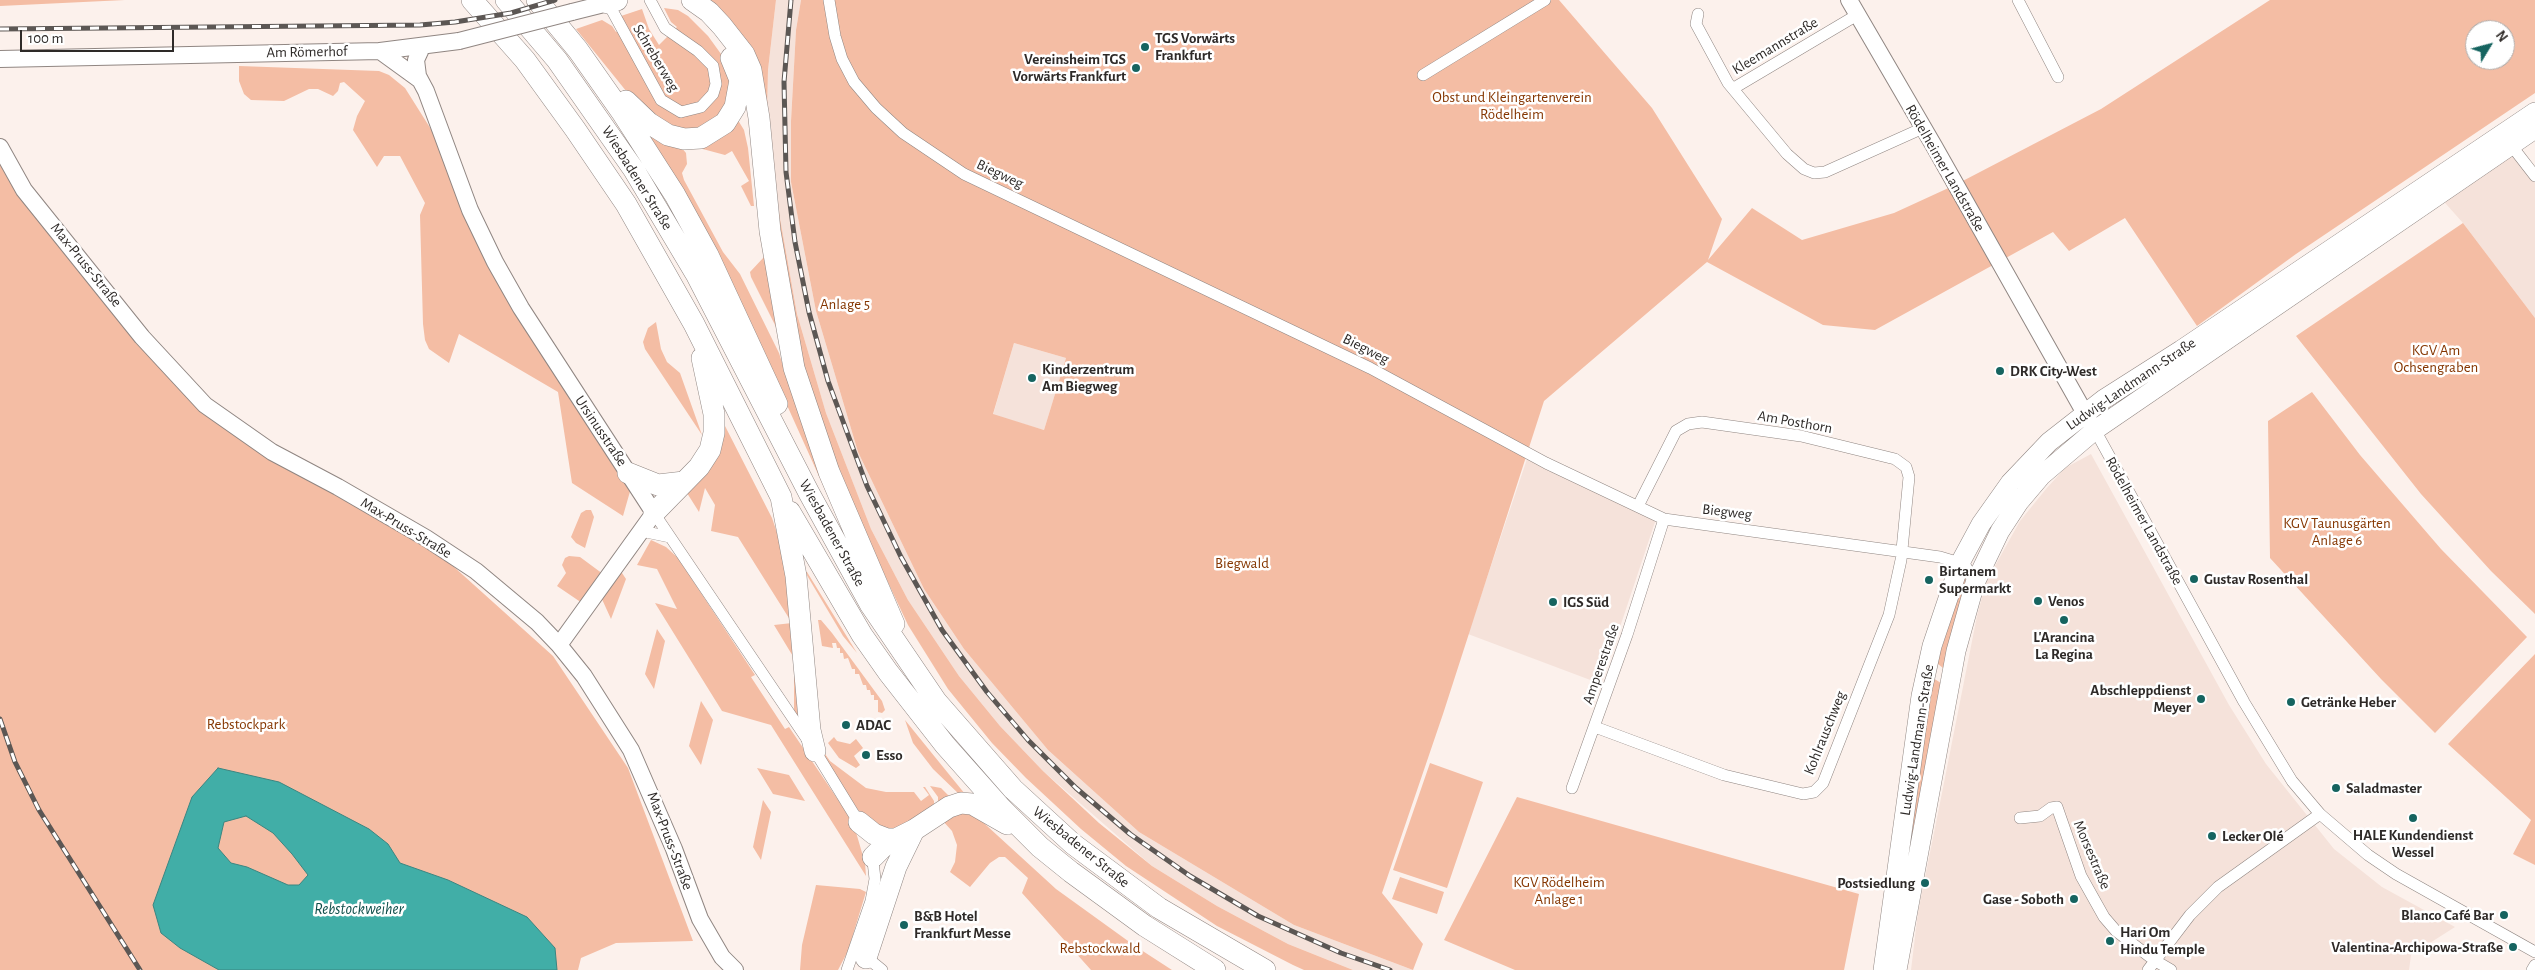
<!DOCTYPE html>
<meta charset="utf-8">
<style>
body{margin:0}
#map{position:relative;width:2535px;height:970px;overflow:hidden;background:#fcf1ec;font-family:"Alegreya Sans",sans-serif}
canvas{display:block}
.north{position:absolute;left:2465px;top:20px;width:50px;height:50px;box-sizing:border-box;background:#fff;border:1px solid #abaaa9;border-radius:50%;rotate:53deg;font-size:14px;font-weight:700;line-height:20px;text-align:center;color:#2e2a28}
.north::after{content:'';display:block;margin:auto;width:18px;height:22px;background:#166460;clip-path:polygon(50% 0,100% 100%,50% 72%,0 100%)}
.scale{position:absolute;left:20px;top:30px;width:154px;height:22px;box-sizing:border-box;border:2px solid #2e2a28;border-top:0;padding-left:6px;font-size:15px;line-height:18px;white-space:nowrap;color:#2e2a28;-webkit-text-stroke:4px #fff;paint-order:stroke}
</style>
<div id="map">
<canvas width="2535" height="970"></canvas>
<div class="north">N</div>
<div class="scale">100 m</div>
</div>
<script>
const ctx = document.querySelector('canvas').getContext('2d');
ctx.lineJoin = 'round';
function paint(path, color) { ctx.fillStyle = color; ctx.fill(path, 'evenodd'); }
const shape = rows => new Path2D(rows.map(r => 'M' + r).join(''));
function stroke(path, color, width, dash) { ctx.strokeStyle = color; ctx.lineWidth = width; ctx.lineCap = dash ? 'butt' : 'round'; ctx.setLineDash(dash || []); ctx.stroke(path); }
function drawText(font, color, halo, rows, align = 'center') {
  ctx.font = font + ' "Alegreya Sans",sans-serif'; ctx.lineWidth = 5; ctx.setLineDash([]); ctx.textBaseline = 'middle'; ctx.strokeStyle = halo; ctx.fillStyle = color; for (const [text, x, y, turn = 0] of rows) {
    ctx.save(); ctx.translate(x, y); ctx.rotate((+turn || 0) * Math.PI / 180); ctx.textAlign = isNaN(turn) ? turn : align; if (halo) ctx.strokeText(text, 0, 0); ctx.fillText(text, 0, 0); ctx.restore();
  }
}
paint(shape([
 [776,0,801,0,796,30,791,121,791,182,816,311,858,452,924,589,964,649,1048,750,1139,832,1294,925,1413,970,1353,970,1288,944,1217,906,1152,866,1043,771,1000,726,959,676,908,600,871,529,826,413,797,314,773,179,767,114,768,70],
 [2511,145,2535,176,2535,318,2463,223,2438,195],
 [1014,343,1066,358,1044,430,993,415],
 [2091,454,2229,705,2266,764,2334,849,2382,887,2455,927,2411,955,2409,970,1911,970,1918,912,1938,813,1977,616,1986,582,2020,521,2046,489,2065,468],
 [1527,459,1656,519,1601,684,1468,634]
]), '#f5e2da');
paint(shape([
 [0,0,125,0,0,6],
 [705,0,776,0,768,70,767,114,773,179,797,314,826,413,871,529,908,600,959,676,1000,726,1043,771,1099,823,1152,866,1217,906,1288,944,1353,970,1304,970,1293,965,1217,926,1126,866,1081,829,1026,778,992,743,948,689,908,625,821,440,787,306,762,105],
 [801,0,1559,0,1652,108,1722,219,1708,260,1752,208,1802,240,1894,213,1955,185,2101,109,2270,0,2535,0,2535,93,2296,254,2197,326,2125,218,2069,251,2053,232,1875,330,1823,325,1707,262,1544,401,1443,714,1382,893,1423,944,1413,970,1294,925,1139,832,1048,750,964,649,924,589,858,452,816,311,791,182,791,121,796,30],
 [2475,30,2505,30,2505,60,2475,60],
 [1014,343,1066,358,1044,430,993,414],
 [664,8,678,10,688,16,708,36,729,65,734,86,718,123,680,134,635,102,576,29,602,20,612,26,616,32,625,27,621,16,642,9,649,29,659,45,677,27,671,22],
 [239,66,379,71,389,75,405,88,434,134,468,219,631,488,623,516,572,483,558,392,459,334,449,363,429,349,425,340,423,324,420,215,425,203,400,156,384,156,377,167,353,130,357,116,365,101,344,82,340,83,338,91,333,96,318,89,309,89,284,101,251,100,244,94,239,81],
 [736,117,744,130,748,148,754,206,751,206,741,186,749,181,732,151,725,155,699,148],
 [645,128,681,147,686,153,687,164,682,173,684,180,723,252,740,274,779,353,798,413,831,503,759,343],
 [0,156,200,408,424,540,553,656,628,768,693,941,616,943,581,958,578,970,0,970],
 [2463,223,2535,318,2535,614,2491,571,2421,494,2296,336],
 [764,257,779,333,751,277,750,272],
 [656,322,661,349,667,362,680,373,702,435,645,349,643,342,648,328],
 [2312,392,2360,455,2441,549,2527,637,2435,733,2381,679,2270,558,2268,421],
 [724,424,772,518,786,559,805,730,794,713,794,658,774,625,792,623,738,537,711,531,715,505,705,488,699,512,687,493],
 [586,510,591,510,594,517,585,548,576,543,571,537,581,513],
 [651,540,666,547,678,558,755,675,751,677,785,729,789,727,853,822,865,863,866,876,771,725,722,711,655,603,677,609,657,569,637,565],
 [569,556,580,557,603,574,582,603,557,586,566,573,562,565,565,558],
 [620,570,626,579,611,619,601,597],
 [805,572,807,572,857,653,843,636],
 [1965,575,1968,576,1947,668,1943,668,1938,664,1938,659],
 [808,597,814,680,823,751,830,761,866,788,886,792,914,792,921,801,929,795,923,787,925,787,934,801,934,805,918,819,891,831,863,817,832,772,817,742],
 [818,620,821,620,832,633,882,701,885,710,882,713,878,712,878,700,874,700,874,695,871,695,870,690,867,690,866,685,863,685,859,674,855,674,855,669,852,669,848,658,844,659,843,653,840,653,840,648,837,648,836,643,832,643,833,648,822,646],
 [657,629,665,641,654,689,645,674],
 [2535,654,2535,865,2513,854,2531,820,2448,744],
 [1933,678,1941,683,1911,853,1905,852],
 [701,701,713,720,701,765,689,746],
 [905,720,939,762,965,794,961,796,933,769,913,743],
 [834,737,837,741,850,744,856,739,863,748,854,756,860,765,856,768,839,758,828,743],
 [1430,763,1483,782,1447,888,1393,870],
 [757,768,789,775,805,801,773,794],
 [930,786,941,788,951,798,938,804,938,797],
 [1517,797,1859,894,1844,970,1515,970,1444,940],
 [763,800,771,812,761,860,753,847],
 [956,812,974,814,1056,889,1135,946,1172,970,1091,970,1022,893,1028,878,1005,857,999,857,990,863,970,887,950,872,955,862,957,845,952,831,942,820],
 [1400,877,1444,892,1437,914,1392,899],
 [816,885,860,889,866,892,848,951,838,970,800,970,802,945]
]), '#f4bda4');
const water = shape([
 [218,768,279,782,369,829,388,844,400,863,448,880,527,917,555,948,557,970,219,970,180,948,161,933,153,905,192,797,218,768],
 [246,816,273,833,292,854,308,875,299,885,288,885,247,867,231,863,218,848,224,822,246,816]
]);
paint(water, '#41aea7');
stroke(water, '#3b8681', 1);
const minor = shape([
 [829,0,835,36,842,59,854,82,876,108,903,133,964,174,1370,368,1546,463,1664,519,1940,557,1960,563,1966,567,1975,583],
 [2018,0,2058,77],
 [608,3,661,100,681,112,701,107,713,94,716,84,713,66,698,51,665,28,650,0],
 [1698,14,1696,24,1728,83,1787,154,1804,169,1814,173,1825,172,1923,128],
 [1423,75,1545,0],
 [1734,88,1857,15],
 [2511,145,2535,176],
 [2095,430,2244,702,2292,781,2320,814,2368,855,2396,874,2535,952],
 [654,513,815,751,861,826],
 [646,532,670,537],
 [1595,727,1724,775,1803,794,1814,792,1823,783,1889,615,1901,560,1909,477,1906,467,1895,459,1801,436,1702,422,1688,424,1676,431,1638,506],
 [1572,788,1627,635,1664,519],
 [2020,818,2040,816,2051,808,2057,807,2081,876,2104,917,2116,931,2154,960,2171,970],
 [861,957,871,961,882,970],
 [847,970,871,901,875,879,872,852],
 [2148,970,2190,915,2218,887,2320,814],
 [2532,970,2535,965]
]);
const secondary = shape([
 [1849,0,1934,146,2091,424],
 [572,12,608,3],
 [422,47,416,60,418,76,426,91,470,210,495,262,521,308,654,513],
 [380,51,420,80],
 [0,59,380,51,459,41],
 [0,147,24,190,142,337,205,405,272,452,338,487,426,538,476,571,537,622,559,645,584,676,631,750,674,849,700,919,722,957,735,970],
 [559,645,654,513]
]);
const primary = shape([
 [1883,970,1921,696,1932,646,1960,563,1981,524,2010,483,2049,442,2104,399,2181,350,2535,112],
 [1897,970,1956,651,1975,583,2000,531,2019,502,2041,476,2095,430,2535,129]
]);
const motorway = shape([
 [472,0,525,60,575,129,626,204,694,324,781,497,796,576,810,730,815,751],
 [506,0,557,60,634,170,696,274,809,493,870,604,936,701,1013,789,1073,844,1159,908,1265,970],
 [537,0,578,50,623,114,675,195,708,255,777,404],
 [692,0,709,12,722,26,744,54,751,70,759,118,770,231,794,368,829,472,894,624],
 [608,3,617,0],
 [626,101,649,123,668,135,684,139,701,138,725,123,735,107,740,80,731,58],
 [628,473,658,485,684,482],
 [790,512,862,635,888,672,945,745,1001,808,1040,847,1071,872,1145,926,1215,970],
 [654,513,699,467,710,450,714,433,714,414,702,358],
 [859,822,874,834,887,839,894,839],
 [873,857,886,844,914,830,949,807,961,803,972,804,1007,824],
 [866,958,896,867,914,830]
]);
stroke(minor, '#908682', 12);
stroke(secondary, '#908682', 18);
stroke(primary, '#908682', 20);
stroke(motorway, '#908682', 22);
stroke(minor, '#fff', 11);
stroke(secondary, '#fff', 16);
stroke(primary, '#fff', 19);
stroke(motorway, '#fff', 21);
const rail = shape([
 [791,0,784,82,786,172,795,242,809,312,828,381,867,486,901,557,942,630,987,692,1028,740,1076,788,1130,834,1190,876,1258,916,1341,953,1390,970],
 [0,29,420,25,455,22,511,13,555,0],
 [0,719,15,762,39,810,140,970]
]);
stroke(rail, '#5c5754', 5);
stroke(rail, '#fff', 3, [9]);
const secondaryBridge = shape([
 [459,41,572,12]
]);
stroke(secondaryBridge, '#908682', 18, []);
stroke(secondaryBridge, '#fff', 16);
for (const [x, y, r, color] of [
 [1145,47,5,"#166460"],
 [1136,68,5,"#166460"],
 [2000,371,5,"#166460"],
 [1032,378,5,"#166460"],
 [2194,579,5,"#166460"],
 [1929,580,5,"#166460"],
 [2038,601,5,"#166460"],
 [1553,602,5,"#166460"],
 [2064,620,5,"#166460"],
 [2201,699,5,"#166460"],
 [2291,702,5,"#166460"],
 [846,725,5,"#166460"],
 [866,755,5,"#166460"],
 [2336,788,5,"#166460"],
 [2413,818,5,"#166460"],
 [2212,836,5,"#166460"],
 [1925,883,5,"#166460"],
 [2074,899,5,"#166460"],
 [2504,915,5,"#166460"],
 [904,925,5,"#166460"],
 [2110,941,5,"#166460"],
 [2513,947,5,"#166460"]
]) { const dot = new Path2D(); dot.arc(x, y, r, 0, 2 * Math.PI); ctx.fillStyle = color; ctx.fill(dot); stroke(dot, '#fff', 2); }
drawText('bold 15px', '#2e2a28', '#fff', [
 ["TGS Vorwärts",1155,38],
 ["Frankfurt",1155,55],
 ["Vereinsheim TGS",1126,59,"right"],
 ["Vorwärts Frankfurt",1126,76,"right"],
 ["Kinderzentrum",1042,369],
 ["Am Biegweg",1042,386],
 ["DRK City-West",2010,371],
 ["Birtanem",1939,571],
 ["Supermarkt",1939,588],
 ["Gustav Rosenthal",2204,579],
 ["Venos",2048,601],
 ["IGS Süd",1563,602],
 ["L'Arancina",2064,637,"center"],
 ["La Regina",2064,654,"center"],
 ["Abschleppdienst",2191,690,"right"],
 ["Meyer",2191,707,"right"],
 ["Getränke Heber",2301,702],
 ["ADAC",856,725],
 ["Esso",876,755],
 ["Saladmaster",2346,788],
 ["HALE Kundendienst",2413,835,"center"],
 ["Wessel",2413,852,"center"],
 ["Lecker Olé",2222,836],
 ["Postsiedlung",1915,883,"right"],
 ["Gase - Soboth",2064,899,"right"],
 ["Blanco Café Bar",2494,915,"right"],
 ["B&B Hotel",914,916],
 ["Frankfurt Messe",914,933],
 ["Hari Om",2120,932],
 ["Hindu Temple",2120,949],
 ["Valentina-Archipowa-Straße",2503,947,"right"]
], 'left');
drawText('15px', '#2e2a28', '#fff', [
 ["Kleemannstraße",1775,46,-31],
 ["Am Römerhof",307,52,-1],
 ["Schreberweg",656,58,59],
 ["Rödelheimer Landstraße",1945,168,60],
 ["Biegweg",1000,174,25],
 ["Wiesbadener Straße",637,178,58],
 ["Max-Pruss-Straße",86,265,51],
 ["Biegweg",1366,349,27],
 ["Ludwig-Landmann-Straße",2131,384,-34],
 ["Am Posthorn",1795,422,10],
 ["Ursinusstraße",601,431,56],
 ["Biegweg",1727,512,7],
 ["Rödelheimer Landstraße",2144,521,61],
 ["Max-Pruss-Straße",406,528,31],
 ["Wiesbadener Straße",832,533,61],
 ["Amperestraße",1601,664,-71],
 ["Kohlrauschweg",1825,733,-68],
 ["Ludwig-Landmann-Straße",1917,740,-81],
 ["Max-Pruss-Straße",670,841,69],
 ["Wiesbadener Straße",1081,847,39],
 ["Morsestraße",2092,855,67]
]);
drawText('15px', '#853601', '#fff', [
 ["Obst und Kleingartenverein",1512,97],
 ["Rödelheim",1512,114],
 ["Anlage 5",845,304],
 ["KGV Am",2436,350],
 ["Ochsengraben",2436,367],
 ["KGV Taunusgärten",2337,523],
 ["Anlage 6",2337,540],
 ["Biegwald",1242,563],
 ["Rebstockpark",246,724],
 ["KGV Rödelheim",1559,882],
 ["Anlage 1",1559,899],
 ["Rebstockwald",1100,948]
]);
drawText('italic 16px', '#0e4e4a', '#fff', [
 ["Rebstockweiher",359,909]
]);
</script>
